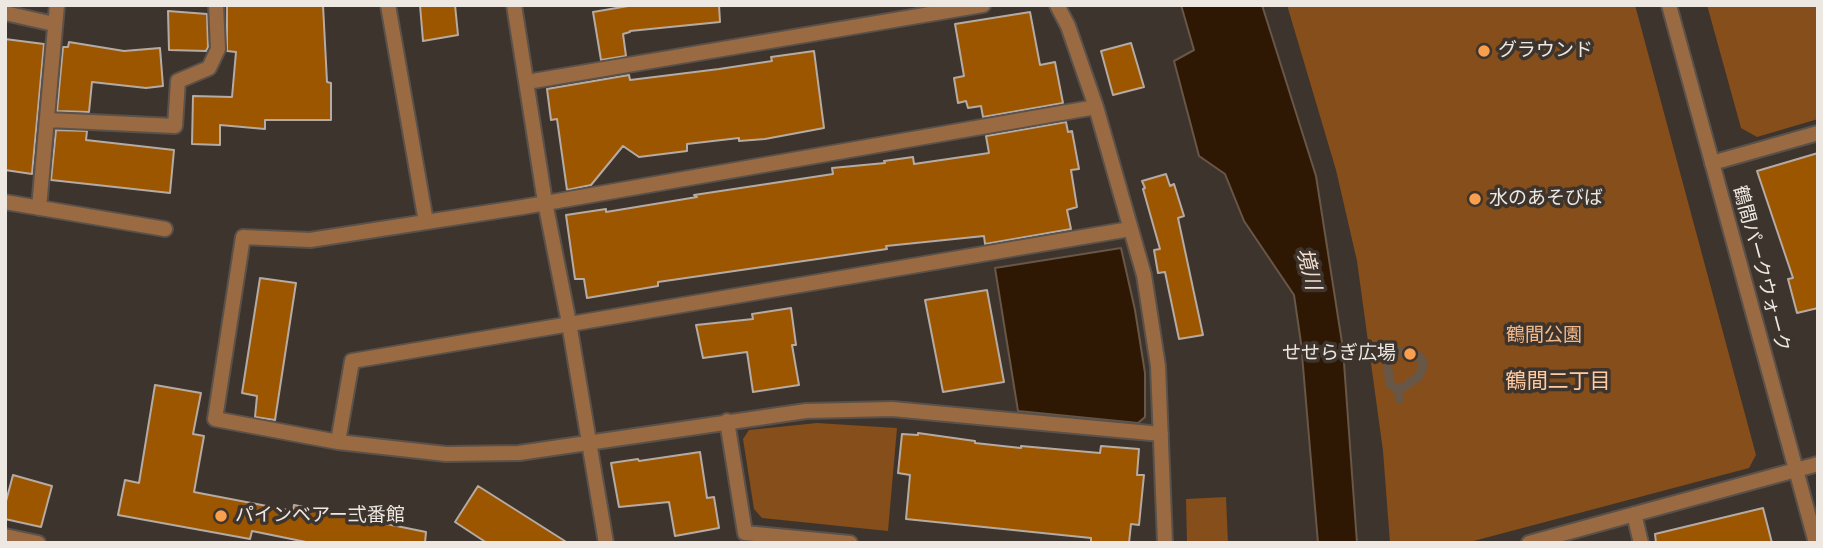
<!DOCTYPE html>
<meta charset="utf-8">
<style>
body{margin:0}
#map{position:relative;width:1823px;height:548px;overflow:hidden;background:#3d342d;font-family:"PT Sans Narrow",sans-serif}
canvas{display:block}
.frame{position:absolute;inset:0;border:7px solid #eee8e3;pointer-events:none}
</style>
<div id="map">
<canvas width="1823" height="548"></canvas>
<div class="frame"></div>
</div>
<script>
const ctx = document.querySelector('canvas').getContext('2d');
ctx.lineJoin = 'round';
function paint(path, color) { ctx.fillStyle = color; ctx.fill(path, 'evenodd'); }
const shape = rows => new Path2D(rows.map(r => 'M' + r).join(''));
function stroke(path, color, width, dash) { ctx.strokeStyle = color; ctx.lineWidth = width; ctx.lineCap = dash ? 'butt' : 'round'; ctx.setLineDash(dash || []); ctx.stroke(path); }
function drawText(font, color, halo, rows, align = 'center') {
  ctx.font = font + ' "PT Sans Narrow","Noto Sans JP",sans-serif'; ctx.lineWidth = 7; ctx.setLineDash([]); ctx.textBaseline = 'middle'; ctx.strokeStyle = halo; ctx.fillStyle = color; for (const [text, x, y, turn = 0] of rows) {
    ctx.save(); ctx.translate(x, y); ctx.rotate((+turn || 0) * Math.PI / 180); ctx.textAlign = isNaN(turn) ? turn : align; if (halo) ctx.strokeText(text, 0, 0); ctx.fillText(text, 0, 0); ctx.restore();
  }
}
paint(shape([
 [1287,5,1635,5,1756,455,1749,468,1466,543,1390,543,1383,451,1357,261,1336,170],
 [1707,5,1818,5,1818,119,1757,137,1741,128],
 [817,423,897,428,888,531,762,518,754,509,743,439,749,430],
 [1226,497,1228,543,1187,543,1186,499]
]), '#854e1a');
const water = shape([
 [1181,5,1262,5,1316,176,1343,349,1357,543,1318,543,1301,343,1294,295,1244,221,1225,174,1199,156,1174,61,1194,50,1181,5],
 [1121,248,1135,310,1145,373,1145,417,1138,423,1018,411,995,268,1121,248]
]);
paint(water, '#2f1803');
stroke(water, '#685646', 2);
stroke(shape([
 [1397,389,1404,387,1419,376,1423,366,1422,360,1418,356,1399,352,1391,354,1387,362,1390,384,1397,389,1400,399]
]), '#685646', 9);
const building = shape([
 [227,5,323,5,327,82,331,83,331,120,265,120,265,129,220,125,220,145,192,144,193,96,232,97,236,52,227,51,227,5],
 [420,5,455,5,458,35,423,41,420,5],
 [634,5,719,5,720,22,630,31,630,32,623,34,626,56,601,60,593,12,634,5],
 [168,11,207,14,208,47,206,51,169,50,168,11],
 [1030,12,1040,65,1055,62,1063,103,983,117,981,106,968,108,966,101,958,103,954,78,964,76,955,24,1030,12],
 [5,39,44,44,32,174,5,170,5,39],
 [69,42,124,51,160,48,163,86,146,88,92,82,89,112,57,111,63,47,68,47,69,42],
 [1131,43,1144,87,1113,95,1101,51,1131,43],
 [814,51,824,128,765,139,739,141,739,138,687,144,687,151,639,157,623,146,591,185,567,190,557,119,551,120,547,89,629,75,630,80,719,69,772,61,771,57,814,51],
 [1066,122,1068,132,1072,131,1079,169,1071,170,1077,207,1067,210,1071,229,985,244,984,236,886,246,887,249,658,282,658,286,587,298,584,279,575,279,566,215,606,209,606,212,697,197,694,195,833,174,832,168,885,163,884,161,913,157,914,164,989,153,986,136,1066,122],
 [56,130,87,131,86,140,174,150,170,193,51,180,56,130],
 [1818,153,1818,308,1797,313,1788,279,1793,278,1757,171,1818,153],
 [1166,174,1170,186,1174,184,1184,216,1178,218,1203,335,1179,339,1165,272,1158,273,1154,250,1160,249,1143,189,1145,188,1142,181,1166,174],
 [260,278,296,283,275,420,255,417,257,396,242,393,260,278],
 [987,290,1004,382,943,392,925,300,987,290],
 [791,308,796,345,792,345,799,385,753,392,747,352,703,358,696,325,753,319,752,314,791,308],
 [155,385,201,393,193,434,204,436,194,492,293,511,294,505,426,532,425,543,311,543,252,531,250,539,118,515,125,480,139,483,155,385],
 [918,433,975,441,975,443,1021,448,1021,446,1100,453,1101,446,1139,449,1137,475,1144,475,1139,525,1131,524,1129,543,1091,543,1091,538,906,519,910,475,898,473,902,434,918,435,918,433],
 [700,452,707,498,714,497,719,528,675,536,669,502,619,507,611,463,638,459,639,461,700,452],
 [13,475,52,486,41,527,5,519,5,505,13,475],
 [478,486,568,543,487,543,455,522,478,486],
 [1763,508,1772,543,1656,543,1655,534,1763,508]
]);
paint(building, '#9d5600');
stroke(building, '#b6aba3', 2);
const minor = shape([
 [388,5,426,222],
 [514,5,545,202,569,323,606,543],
 [1057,5,1068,26,1096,107,1144,275,1158,366,1165,543],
 [5,13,54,24],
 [527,82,983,5],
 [1096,107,523,207,310,240,243,237,215,419,338,442,446,454,519,453,806,411,892,409,1161,434],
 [48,120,175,126,178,81,209,68,218,49,216,5],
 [1712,163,1818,133],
 [5,202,165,229],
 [39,208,57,5],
 [727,421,745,533,850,543],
 [338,442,352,361,1130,229],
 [1634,514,1641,543],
 [5,536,38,543],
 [1529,543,1796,470]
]);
const tertiary = shape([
 [1669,5,1816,543],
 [1796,470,1818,464]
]);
stroke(minor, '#59514a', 18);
stroke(tertiary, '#59514a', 18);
stroke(minor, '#9a6a42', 14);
stroke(tertiary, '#9a6a42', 14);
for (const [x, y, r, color] of [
 [1484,51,7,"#fa9f4e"],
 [1475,199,7,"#fa9f4e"],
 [1410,354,7,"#fa9f4e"],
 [221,516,7,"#fa9f4e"]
]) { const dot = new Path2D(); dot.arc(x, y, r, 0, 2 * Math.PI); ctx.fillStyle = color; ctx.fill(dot); stroke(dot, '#3d342d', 2.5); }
drawText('19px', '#eee8e3', '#3d342d', [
 ["グラウンド",1498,51],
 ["水のあそびば",1489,199],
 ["せせらぎ広場",1396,354,"right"],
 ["パインベアー弍番館",235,516]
], 'left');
drawText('19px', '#eee8e3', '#3d342d', [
 ["鶴間パークウォーク",1761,269,75]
]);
drawText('19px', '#f3b888', '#3d342d', [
 ["鶴間公園",1544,336]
]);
drawText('italic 21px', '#f2dece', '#3d342d', [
 ["境川",1308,269,76]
]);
drawText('21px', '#ffcba2', '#3d342d', [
 ["鶴間二丁目",1558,382]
]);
</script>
